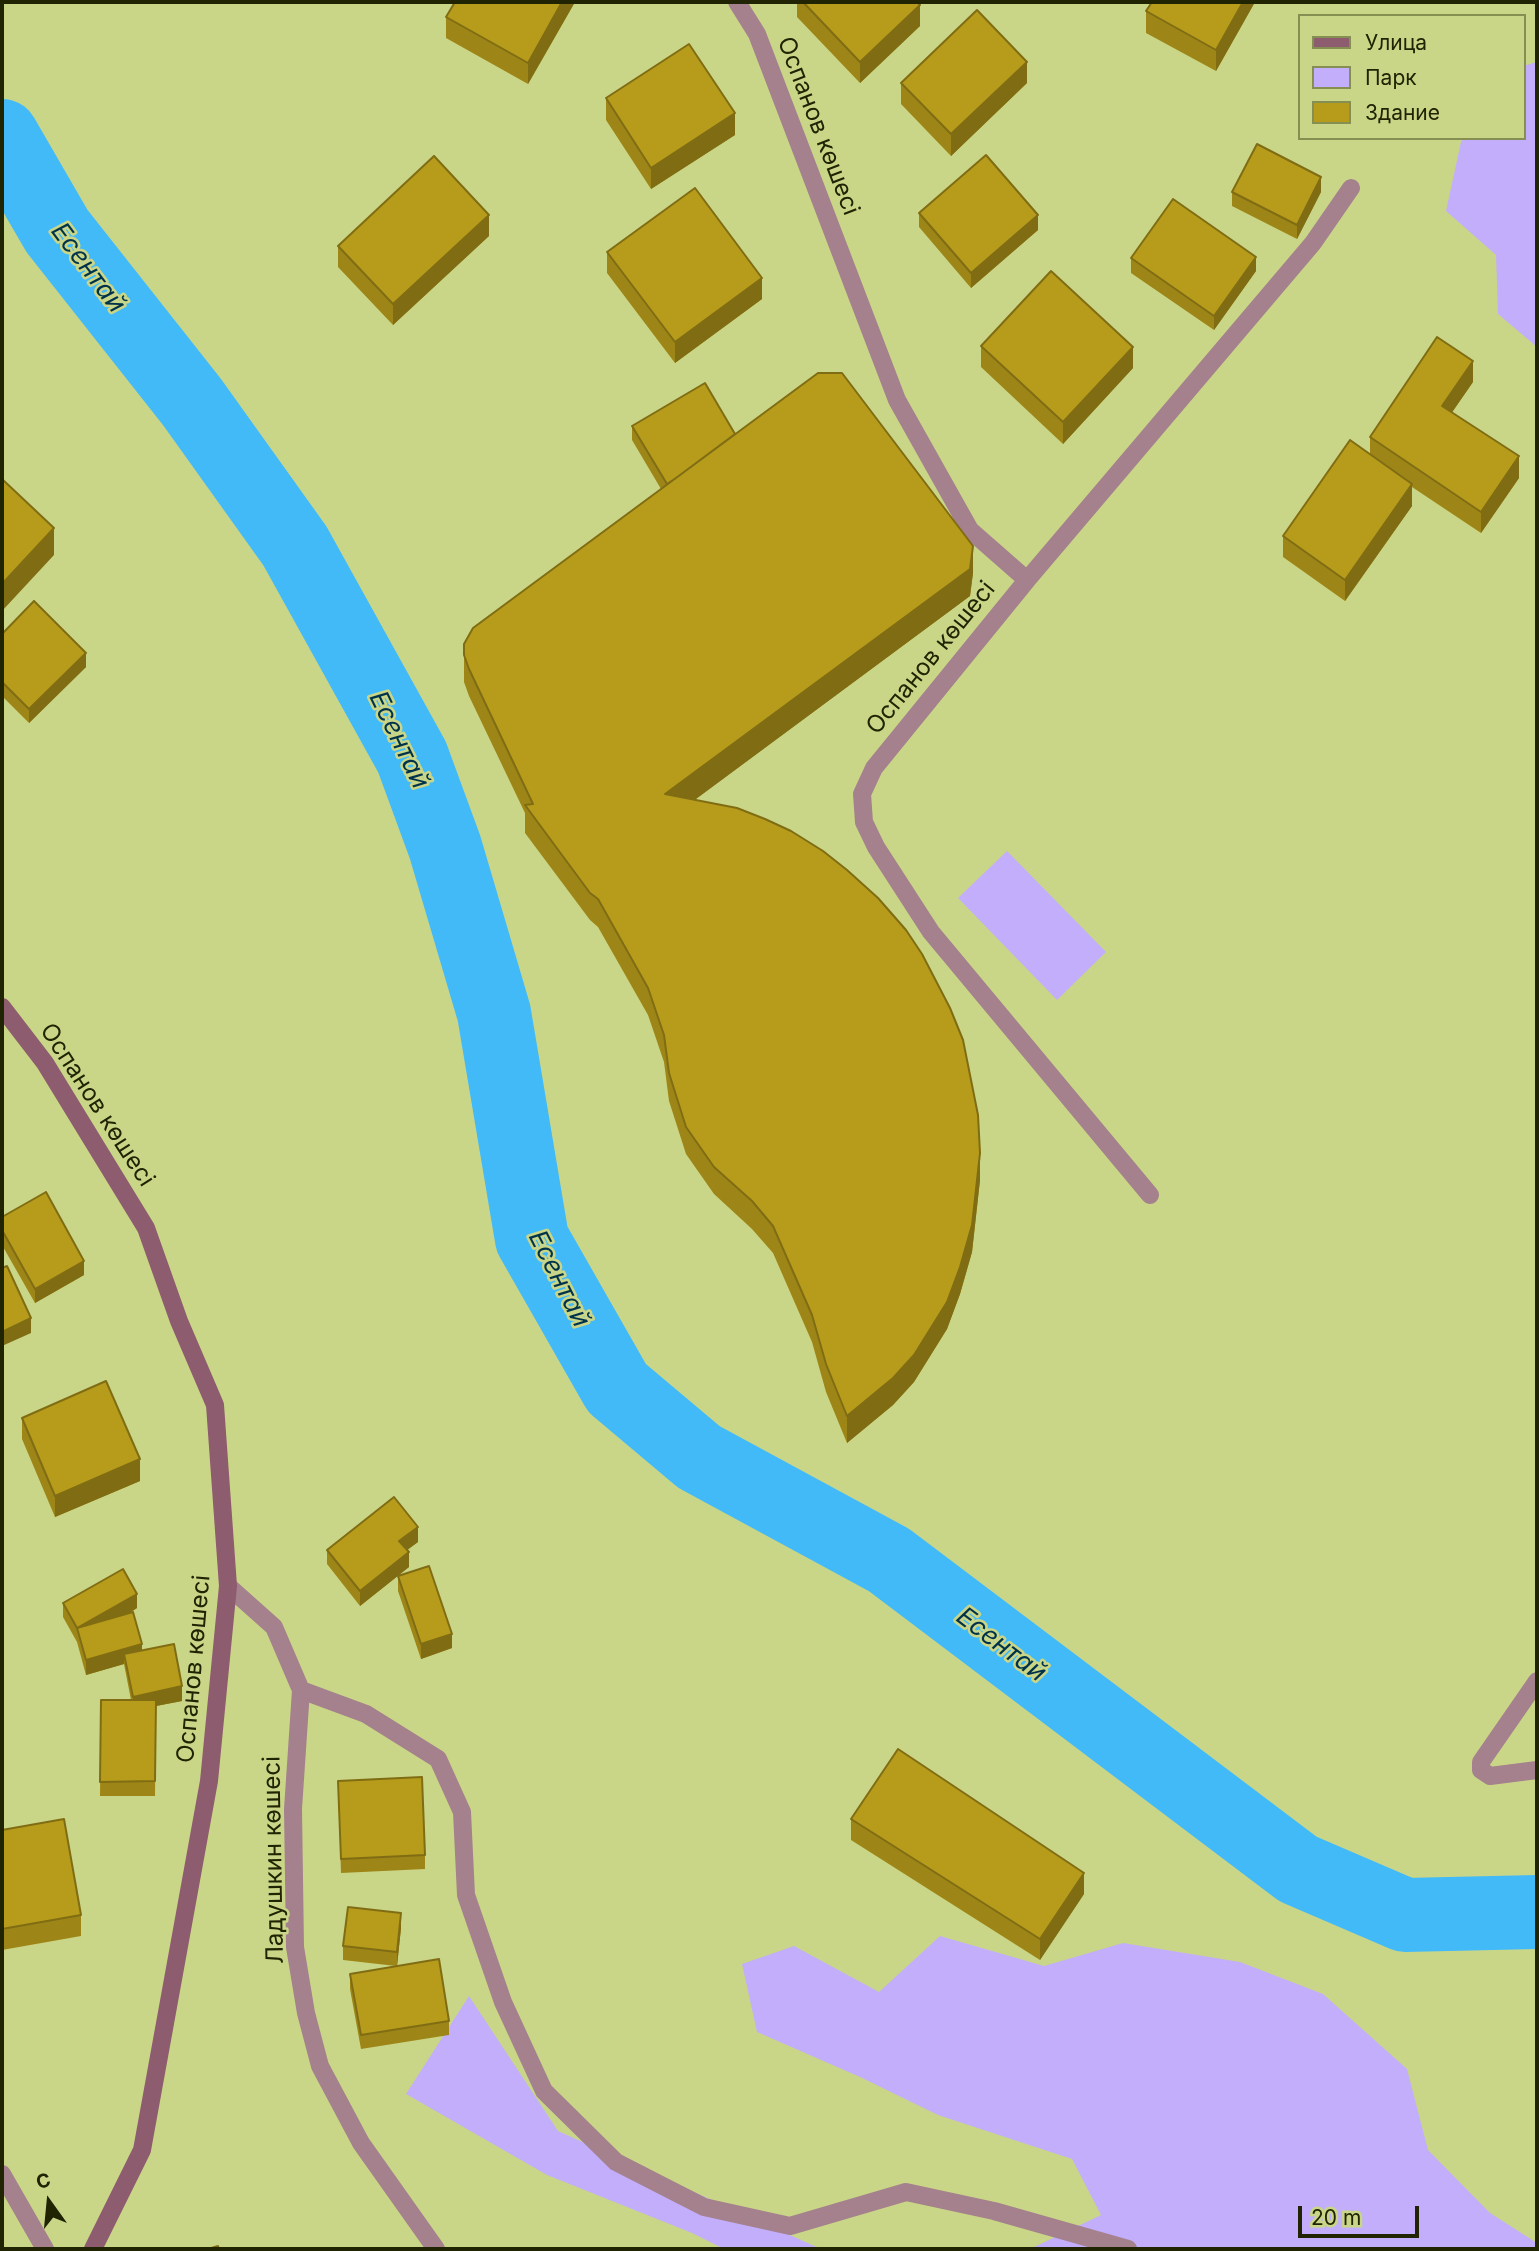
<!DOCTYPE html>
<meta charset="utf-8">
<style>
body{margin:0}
#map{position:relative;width:1539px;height:2251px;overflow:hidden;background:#cad687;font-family:Inter,sans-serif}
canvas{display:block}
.frame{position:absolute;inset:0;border:4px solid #202403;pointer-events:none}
.legend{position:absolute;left:1298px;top:14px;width:228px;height:126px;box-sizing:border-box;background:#cad687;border:2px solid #868f52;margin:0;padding:9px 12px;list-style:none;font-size:21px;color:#202403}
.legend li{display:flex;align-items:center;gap:14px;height:35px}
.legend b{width:35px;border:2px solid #868f52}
.north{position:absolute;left:14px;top:2167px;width:70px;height:70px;-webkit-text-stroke:5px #cad687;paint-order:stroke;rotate:345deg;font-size:19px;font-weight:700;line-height:28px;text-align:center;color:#202403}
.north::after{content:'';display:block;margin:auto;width:24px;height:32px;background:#202403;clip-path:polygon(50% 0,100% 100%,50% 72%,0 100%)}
.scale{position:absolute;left:1298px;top:2206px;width:121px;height:32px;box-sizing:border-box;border:4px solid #202403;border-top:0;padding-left:9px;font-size:21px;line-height:24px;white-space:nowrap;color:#202403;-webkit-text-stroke:5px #cad687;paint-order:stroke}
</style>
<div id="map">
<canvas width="1539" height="2251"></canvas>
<div class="frame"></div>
<ul class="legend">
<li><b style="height:9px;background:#8d5c6e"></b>Улица</li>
<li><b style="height:19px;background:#c2aefb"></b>Парк</li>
<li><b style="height:19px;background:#b79c1b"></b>Здание</li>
</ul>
<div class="north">С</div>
<div class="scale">20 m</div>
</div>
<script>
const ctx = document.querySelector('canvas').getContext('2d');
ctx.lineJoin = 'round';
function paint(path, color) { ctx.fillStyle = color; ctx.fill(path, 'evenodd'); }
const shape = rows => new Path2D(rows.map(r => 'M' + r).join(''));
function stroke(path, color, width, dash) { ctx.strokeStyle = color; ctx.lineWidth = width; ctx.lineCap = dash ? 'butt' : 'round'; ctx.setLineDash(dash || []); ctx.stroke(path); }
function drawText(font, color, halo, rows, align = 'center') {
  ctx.font = font + ' Inter,sans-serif'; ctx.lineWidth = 5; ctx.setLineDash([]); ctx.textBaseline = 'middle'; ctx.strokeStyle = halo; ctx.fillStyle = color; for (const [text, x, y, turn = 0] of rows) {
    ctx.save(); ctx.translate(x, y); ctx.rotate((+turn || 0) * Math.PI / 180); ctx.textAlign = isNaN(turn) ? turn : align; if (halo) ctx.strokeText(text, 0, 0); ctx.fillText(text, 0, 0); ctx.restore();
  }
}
paint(shape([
 [1537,62,1537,347,1498,314,1496,255,1446,211,1461,142,1464,138,1523,138,1523,66],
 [1007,851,1106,952,1057,1000,958,898],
 [940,1936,1044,1966,1123,1943,1240,1962,1323,1994,1407,2069,1428,2150,1490,2213,1537,2243,1537,2249,1030,2249,1101,2215,1072,2159,938,2115,860,2077,757,2032,742,1964,794,1946,879,1992],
 [469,1996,558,2131,821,2249,724,2249,692,2233,547,2175,406,2094]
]), '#c2aefb');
stroke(shape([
 [2,136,57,231,192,402,295,546,412,757,445,847,494,1013,532,1239,617,1388,699,1457,889,1560,1298,1869,1405,1915,1537,1912]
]), '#43baf8', 74);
stroke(shape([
 [228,1586,274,1627,301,1690,293,1809,295,1947,306,2013,320,2066,361,2143,436,2249],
 [1537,1681,1481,1762,1481,1770,1490,1776,1537,1770],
 [301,1690,366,1714,438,1759,462,1812,466,1895,503,2002,544,2091,616,2162,704,2207,790,2226,906,2192,994,2211,1128,2249]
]), '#a4818d', 18);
stroke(shape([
 [737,2,757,34,897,400,970,530,1027,580,874,768,862,794,864,822,876,847,931,932,1150,1195],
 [1027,580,1313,243,1351,188],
 [2,2174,45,2249]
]), '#a4818d', 18);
stroke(shape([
 [2,1007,45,1063,146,1228,179,1321,215,1405,228,1586,209,1781,142,2150,93,2249]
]), '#8d5c6e', 18);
paint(shape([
 [455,2,575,2,528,84,446,38,446,17],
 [797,2,917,2,920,26,860,83,797,17],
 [1152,2,1255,2,1216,71,1146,33,1146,11],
 [901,83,1027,83,951,156,901,104],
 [606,98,735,135,651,189,606,120],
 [1232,192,1321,192,1297,239,1232,206],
 [919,213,1038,230,971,288,919,227],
 [489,236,393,325,338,267,338,246],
 [607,252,762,299,675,363,607,273],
 [1131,258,1256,271,1214,330,1131,273],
 [981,346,1133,368,1063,444,981,367],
 [1473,382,1452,412,1519,478,1481,533,1412,487,1412,506,1345,601,1283,557,1283,536,1370,454,1370,437],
 [632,426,735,434,973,573,970,596,694,800,980,1180,972,1252,960,1294,947,1329,914,1382,893,1405,847,1443,826,1392,812,1342,773,1253,752,1229,714,1194,686,1154,669,1101,664,1062,648,1015,598,927,590,920,525,833,525,813,469,696,464,682,464,644,661,489,632,440],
 [2,634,86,667,29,723,2,696],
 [2,1217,84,1275,35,1303,2,1245],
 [22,1418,140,1481,55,1517,22,1439],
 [418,1542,407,1550,409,1567,360,1606,327,1564,327,1550],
 [398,1576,452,1648,421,1659,398,1591],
 [63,1603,137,1608,130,1613,142,1650,182,1701,156,1706,155,1796,100,1796,101,1700,131,1700,124,1664,86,1675,77,1642,63,1617],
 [338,1781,425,1855,425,1869,341,1873],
 [851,1819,1084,1894,1040,1960,851,1840],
 [2,1830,81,1915,81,1936,2,1950],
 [401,1928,397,1966,449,2021,449,2035,361,2049,350,1989,350,1974,396,1966,343,1960,343,1946]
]), '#9d8617');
paint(shape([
 [562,2,575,2,528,84,528,63],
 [1243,2,1255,2,1216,71,1216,50],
 [920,5,920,26,860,83,860,62],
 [1027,62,1027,83,951,156,951,134],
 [735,113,735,135,651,189,651,168],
 [1321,177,1321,192,1297,239,1297,225],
 [489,215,489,236,393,325,393,304],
 [1038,215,1038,230,971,288,971,273],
 [1256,257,1256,271,1214,330,1214,316],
 [762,278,762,299,675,363,675,342],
 [1133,347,1133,368,1063,444,1063,422],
 [1473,361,1473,382,1442,427,1442,406],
 [1519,456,1519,478,1481,533,1481,512],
 [1412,484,1412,506,1345,601,1345,580],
 [54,528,54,555,2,611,2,584],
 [973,546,973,573,970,596,665,822,665,794],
 [86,653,86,667,29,723,29,709],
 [980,1153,980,1180,972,1252,960,1294,947,1329,914,1382,893,1405,847,1443,847,1416],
 [84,1261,84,1275,35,1303,35,1289],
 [31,1318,31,1333,2,1346,2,1332],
 [140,1459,140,1481,55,1517,55,1496],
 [418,1527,418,1542,399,1556,399,1541],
 [409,1552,409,1567,360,1606,360,1591],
 [137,1594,137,1608,81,1641,77,1628,77,1643,77,1628],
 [452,1634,452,1648,421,1659,421,1644],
 [142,1644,142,1659,124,1654,124,1664,86,1675,86,1660],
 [182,1686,182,1701,156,1706,155,1796,156,1706,133,1711,133,1697],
 [3,1713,3,1734,2,1735,2,1714],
 [1084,1873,1084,1894,1040,1960,1040,1939],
 [401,1913,401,1928,397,1966,397,1952]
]), '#806d13');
const building = shape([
 [455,2,562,2,528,63,446,17,455,2],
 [803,2,917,2,920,5,860,62,803,2],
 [1152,2,1243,2,1216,50,1146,11,1152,2],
 [977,10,1027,62,951,134,901,83,977,10],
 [689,44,735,113,651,168,606,98,689,44],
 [1257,144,1321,177,1297,225,1232,192,1257,144],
 [986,155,1038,215,971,273,919,213,986,155],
 [434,156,489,215,393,304,338,246,434,156],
 [695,188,762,278,675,342,607,252,695,188],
 [1173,199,1256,257,1214,316,1131,258,1173,199],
 [1051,271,1133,347,1063,422,981,346,1051,271],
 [1437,337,1473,361,1442,406,1519,456,1481,512,1370,437,1437,337],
 [818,373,842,373,973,546,970,569,665,794,737,808,765,819,791,831,823,851,847,870,878,898,906,930,922,954,950,1008,963,1040,978,1115,980,1153,972,1225,960,1267,947,1302,914,1355,893,1378,847,1416,826,1364,812,1315,773,1226,752,1201,714,1167,686,1127,669,1073,664,1035,648,988,598,899,590,893,525,805,533,804,469,669,464,655,464,644,473,628,818,373],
 [705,383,735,434,676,478,667,484,632,426,705,383],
 [1350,440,1412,484,1345,580,1283,536,1350,440],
 [2,479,54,528,2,584,2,479],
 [34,601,86,653,29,709,2,682,2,634,34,601],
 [46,1192,84,1261,35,1289,2,1230,2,1217,46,1192],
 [7,1266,31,1318,2,1332,2,1268,7,1266],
 [106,1381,140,1459,55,1496,22,1418,106,1381],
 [394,1497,418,1527,399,1541,409,1552,360,1591,327,1550,394,1497],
 [429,1566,452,1634,421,1644,398,1576,429,1566],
 [123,1569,137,1594,77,1628,63,1603,123,1569],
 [133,1612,142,1644,86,1660,77,1628,133,1612],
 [174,1644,182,1686,133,1697,124,1654,174,1644],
 [101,1700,156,1700,155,1781,100,1782,101,1700],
 [898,1749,1084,1873,1040,1939,851,1819,898,1749],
 [422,1777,425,1855,341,1859,338,1781,422,1777],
 [64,1819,81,1915,2,1929,2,1830,64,1819],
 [348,1907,401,1913,397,1952,343,1946,348,1907],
 [439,1959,449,2021,361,2035,350,1974,439,1959],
 [218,2246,219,2249,208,2249,218,2246]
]);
paint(building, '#b79c1b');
stroke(building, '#806d13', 2);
drawText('24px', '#202403', '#cad687', [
 ["Оспанов көшесі",818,126,69],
 ["Оспанов көшесі",931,658,-51],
 ["Оспанов көшесі",97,1105,57],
 ["Оспанов көшесі",194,1669,-85],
 ["Ладушкин көшесі",274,1860,-91]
]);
drawText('italic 26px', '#00334b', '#cad687', [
 ["Есентай",88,268,53],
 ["Есентай",399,740,64],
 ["Есентай",559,1279,63],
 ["Есентай",1001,1645,37]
]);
</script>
